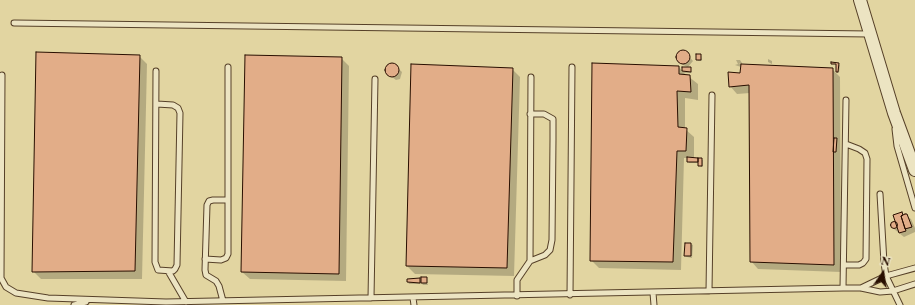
<!DOCTYPE html>
<style>
body{margin:0}
#map{position:relative;width:915px;height:305px;overflow:hidden;background:#e2d5a1;font-family:"EB Garamond",serif}
canvas{display:block}
.north{position:absolute;left:863px;top:253px;width:40px;height:40px;-webkit-text-stroke:3px #ece4c2;paint-order:stroke;rotate:13deg;font-size:11px;font-weight:700;line-height:16px;text-align:center;color:#280e00}
.north::after{content:'';display:block;margin:auto;width:14px;height:18px;background:#280e00;clip-path:polygon(50% 0,100% 100%,50% 72%,0 100%)}
</style>
<div id="map">
<canvas width="915" height="305"></canvas>
<div class="north">N</div>
</div>
<script>
const ctx = document.querySelector('canvas').getContext('2d');
ctx.lineJoin = 'round';
function paint(path, color) { ctx.fillStyle = color; ctx.fill(path, 'evenodd'); }
const shape = rows => new Path2D(rows.map(r => 'M' + r).join(''));
function stroke(path, color, width, dash) { ctx.strokeStyle = color; ctx.lineWidth = width; ctx.lineCap = dash ? 'butt' : 'round'; ctx.setLineDash(dash || []); ctx.stroke(path); }
paint(shape([
 [682,51,685,52,693,61,688,67,683,65,677,58,679,53],
 [701,55,702,61,698,61,697,59],
 [139,56,147,64,142,279,41,279,33,271],
 [341,58,349,66,346,281,250,279,242,272],
 [768,59,772,61,772,64,768,62],
 [736,60,740,60,742,63,739,63,742,65,832,69,840,77,841,272,758,269,751,261,750,93,737,94,730,86,741,74,741,67,735,65,738,64],
 [393,64,402,72,400,79,396,80,387,73,387,67],
 [837,64,840,65,839,73,837,73],
 [679,67,683,72,683,68,690,68,692,73,684,73,698,84,698,100,685,98,685,129,694,137,694,159,703,160,703,167,701,167,699,163,689,163,688,158,684,158,681,270,599,268,591,260],
 [512,69,520,77,514,276,415,274,407,266],
 [902,213,911,219,915,228,915,232,904,237,894,229,891,222,896,221],
 [691,244,693,245,692,258,687,257,685,256],
 [426,278,428,285,423,285,421,282,421,284,409,284,408,282,419,279,422,282]
]), '#0003');
const building = shape([
 '676 57a7 7 0 1 1 14 0a7 7 0 1 1-14 0Z',
 [36,52,140,55,135,271,32,272,36,52],
 [696,54,701,54,701,60,696,60,696,54],
 [245,55,342,57,339,274,241,272,245,55],
 [831,62,839,63,838,72,836,72,836,64,831,64,831,62],
 [592,63,679,66,679,74,690,75,691,92,677,91,678,127,687,128,686,151,677,151,673,262,590,261,592,63],
 '385 70a7 7 0 1 1 14 0a7 7 0 1 1-14 0Z',
 [411,64,513,68,507,268,406,266,411,64],
 [741,64,833,68,834,265,750,262,749,85,729,87,728,72,740,73,741,64],
 [682,67,691,67,691,72,682,71,682,67],
 [834,138,837,138,836,152,833,152,834,138],
 [687,157,698,158,698,162,687,162,687,157],
 [698,158,702,158,702,166,698,166,698,158],
 [902,212,903,215,901,216,906,231,899,233,893,215,902,212],
 [905,214,907,214,912,227,905,229,901,216,905,214],
 '890.5 225a3.5 3.5 0 1 1 7 0a3.5 3.5 0 1 1-7 0Z',
 [685,243,691,243,691,256,684,256,685,243],
 [421,277,427,277,427,283,421,283,421,277],
 [420,278,420,283,407,282,407,279,420,278]
]);
paint(building, '#e2ad88');
stroke(building, '#280e00', 1);
const service = shape([
 [14,23,869,34],
 [156,71,155,262,158,270,173,271,175,269,177,265,180,113,178,108,173,105,157,104],
 [2,75,1,278,6,287,16,293,48,298,166,302,843,288,861,288,880,292,893,291,915,284],
 [895,129,897,146,915,208],
 [880,194,884,263,886,276,900,305],
 [205,259,221,260,226,258,228,254,228,67],
 [530,261,545,255,550,250,552,240,553,139,553,119,544,114,530,114],
 [844,265,859,265,863,263,866,259,867,159,865,153,859,149,846,144],
 [168,271,186,302],
 [843,288,846,100],
 [861,288,886,276,915,268],
 [709,291,712,95],
 [653,293,654,305],
 [570,295,572,67],
 [517,296,517,280,530,261,531,77],
 [371,298,375,79],
 [413,298,414,305],
 [223,301,219,286,216,281,206,275,205,270,207,205,209,201,213,200,228,200],
 [74,305,86,302]
]);
const tertiary = shape([
 [860,0,894,113,915,170]
]);
stroke(service, '#564028', 7);
stroke(tertiary, '#564028', 14);
stroke(service, '#ece4c2', 5);
stroke(tertiary, '#ece4c2', 12);
</script>
